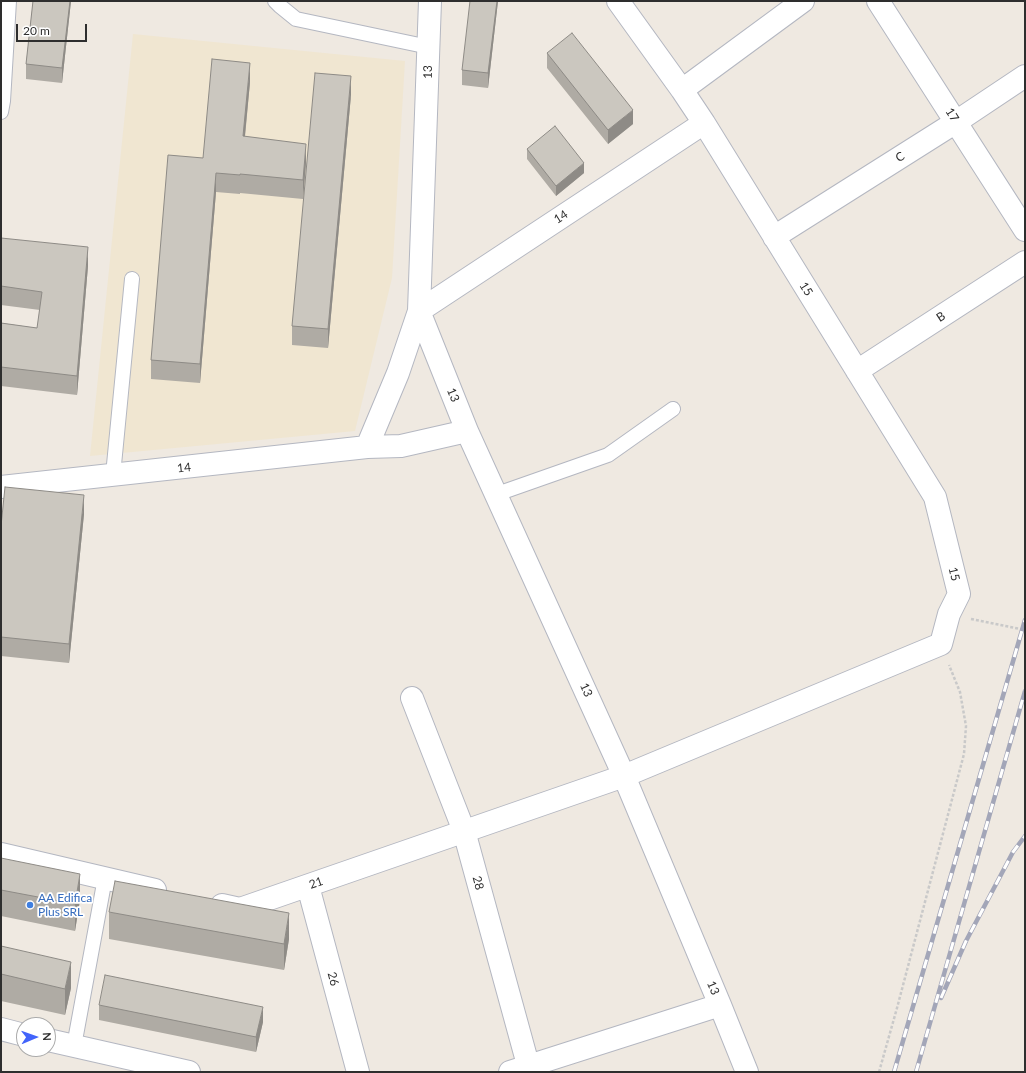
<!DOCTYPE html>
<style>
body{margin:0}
#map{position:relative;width:1026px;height:1073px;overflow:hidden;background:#efe9e1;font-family:Lato,sans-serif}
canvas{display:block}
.frame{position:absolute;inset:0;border:2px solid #2e2e2e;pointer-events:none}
.north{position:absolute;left:16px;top:1017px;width:40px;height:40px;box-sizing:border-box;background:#fff;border:1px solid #ababab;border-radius:50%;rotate:88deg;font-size:11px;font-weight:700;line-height:16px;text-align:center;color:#2e2e2e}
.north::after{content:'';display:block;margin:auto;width:14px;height:18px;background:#4264fb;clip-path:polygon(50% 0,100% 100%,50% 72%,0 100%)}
.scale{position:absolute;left:16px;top:24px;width:71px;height:18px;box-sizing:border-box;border:2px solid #2e2e2e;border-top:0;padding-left:5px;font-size:12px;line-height:14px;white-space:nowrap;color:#2e2e2e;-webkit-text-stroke:3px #fff;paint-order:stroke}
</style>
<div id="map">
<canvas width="1026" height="1073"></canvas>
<div class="frame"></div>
<div class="north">N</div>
<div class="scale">20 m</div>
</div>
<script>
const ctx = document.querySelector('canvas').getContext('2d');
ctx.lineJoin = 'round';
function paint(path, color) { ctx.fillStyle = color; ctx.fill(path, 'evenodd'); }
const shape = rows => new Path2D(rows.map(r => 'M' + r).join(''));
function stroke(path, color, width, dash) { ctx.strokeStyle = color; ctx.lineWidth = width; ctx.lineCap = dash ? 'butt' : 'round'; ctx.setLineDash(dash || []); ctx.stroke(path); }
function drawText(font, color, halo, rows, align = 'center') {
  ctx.font = font + ' Lato,sans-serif'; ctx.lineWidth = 3.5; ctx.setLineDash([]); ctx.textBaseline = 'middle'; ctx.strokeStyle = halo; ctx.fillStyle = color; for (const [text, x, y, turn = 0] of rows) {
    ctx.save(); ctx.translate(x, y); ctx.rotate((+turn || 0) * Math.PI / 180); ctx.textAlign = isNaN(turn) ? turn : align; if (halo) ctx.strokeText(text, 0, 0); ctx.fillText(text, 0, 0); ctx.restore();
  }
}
paint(shape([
 [133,34,405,61,392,278,355,431,90,456]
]), '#f0e6d1');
const service = shape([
 [275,1,280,6,296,19,429,47],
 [1,112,3,101,9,1],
 [113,475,132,279],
 [497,494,608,455,673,409],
 [74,1046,105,878]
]);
const minor = shape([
 [878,1,1025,230],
 [682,90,803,1],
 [704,123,419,311,467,431,624,776,720,1005,747,1072],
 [774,237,956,122,1025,76],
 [857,371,1025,262],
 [367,447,398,373,419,311,430,1],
 [1,487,367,447,401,446,467,431],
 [412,698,464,831,530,1072],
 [1,854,155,890],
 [308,886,358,1072],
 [222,905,240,909,624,776,941,644,949,614,959,594,935,497,704,123,682,90,618,1],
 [1,1029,24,1035],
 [48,1040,189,1072],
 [510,1072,720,1005]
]);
stroke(service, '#b4b7c1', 16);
stroke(minor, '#b4b7c1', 24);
stroke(shape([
 [971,619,1025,630],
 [879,1072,897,1008,964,754,966,726,960,692,949,665]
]), '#c9c9c9', 2.5, [3, 2]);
stroke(service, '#fff', 14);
stroke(minor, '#fff', 22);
const rail = shape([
 [941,998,966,941,1013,852,1025,836],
 [894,1072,1025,620],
 [916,1072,1025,691]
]);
stroke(rail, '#a3a6b8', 4.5);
stroke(rail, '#fff', 3, [9]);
paint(shape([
 [33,1,71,1,62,83,26,79,26,64],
 [498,1,488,88,462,85,462,70],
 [547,53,633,124,608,144,547,68],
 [250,82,245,137,306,163,303,199,240,193,240,194,216,192,200,383,151,379,151,360,203,158],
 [351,95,328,348,292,345,292,326],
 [527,149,584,173,556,196,527,159],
 [1,238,88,266,77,395,1,386,1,323,37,328,40,310,1,305],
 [84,514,69,663,1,656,1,526],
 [1,858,80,900,75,931,1,916],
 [109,912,289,939,284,970,109,939],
 [1,946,71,988,65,1015,1,1001],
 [99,1005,263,1022,256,1052,99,1020]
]), '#afaba4');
paint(shape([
 [70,1,71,1,62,83,62,68],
 [497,1,498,1,488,88,488,73],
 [250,63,250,82,243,155,243,136],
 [351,76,351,95,328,348,328,329],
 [633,110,633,124,608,144,608,130],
 [306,144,306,163,303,199,303,180],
 [584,163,584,173,556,196,556,186],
 [216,173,216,192,200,383,200,364],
 [88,247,88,266,77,395,77,376],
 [84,495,84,514,69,663,69,644],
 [80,874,80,900,75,931,75,904],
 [289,913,289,939,284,970,284,944],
 [71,962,71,988,65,1015,65,989],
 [263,1007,263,1022,256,1052,256,1037]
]), '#8e8b86');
const building = shape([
 [33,1,70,1,62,68,26,64,33,1],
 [470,1,497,1,488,73,462,70,470,1],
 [572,33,633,110,608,130,547,53,572,33],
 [212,59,250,63,243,136,306,144,303,180,240,174,240,175,216,173,200,364,151,360,168,155,203,158,212,59],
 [315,73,351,76,328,329,292,326,315,73],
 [555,126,584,163,556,186,527,149,555,126],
 [1,238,88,247,77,376,1,367,1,323,37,328,42,292,1,286,1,238],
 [5,487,84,495,69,644,1,637,1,526,5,487],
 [1,858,80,874,75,904,1,890,1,858],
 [115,881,289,913,284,944,109,912,115,881],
 [1,946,71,962,65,989,1,974,1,946],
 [105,975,263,1007,256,1037,99,1005,105,975]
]);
paint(building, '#cbc7bf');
stroke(building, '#8e8b86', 1);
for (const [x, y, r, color] of [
 [30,905,4,"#3f7fe0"]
]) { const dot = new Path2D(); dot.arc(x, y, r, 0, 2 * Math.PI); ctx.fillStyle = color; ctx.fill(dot); stroke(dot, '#fff', 1.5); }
drawText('12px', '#2e2e2e', '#fff', [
 ["13",428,72,-88],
 ["17",952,115,57],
 ["C",900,157,-32],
 ["14",561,217,-33],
 ["15",806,289,58],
 ["B",941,317,-33],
 ["13",453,395,68],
 ["14",184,468,-6],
 ["15",954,574,76],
 ["13",586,690,66],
 ["21",316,883,-19],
 ["28",478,883,75],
 ["26",333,979,75],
 ["13",713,988,67]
]);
drawText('12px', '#366cbe', '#fff', [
 ["AA Edifica",38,898],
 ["Plus SRL",38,912]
], 'left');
</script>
